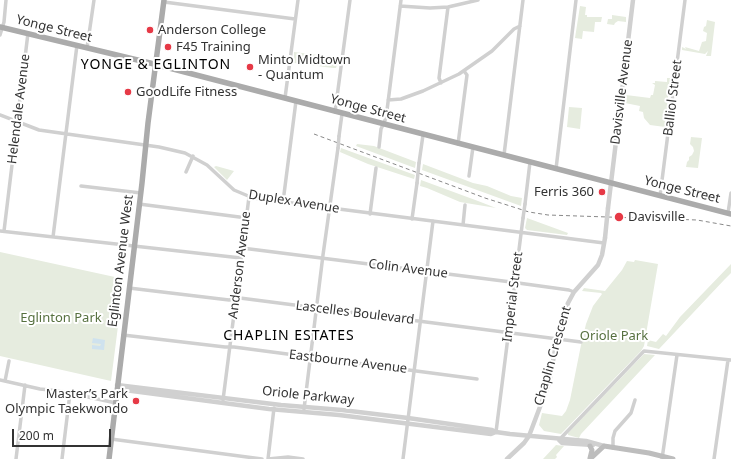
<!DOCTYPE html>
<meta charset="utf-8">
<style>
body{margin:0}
#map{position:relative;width:731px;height:459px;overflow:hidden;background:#fff;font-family:"Noto Sans",sans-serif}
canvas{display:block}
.scale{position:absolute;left:12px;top:429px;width:99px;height:18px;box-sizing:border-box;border:2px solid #333;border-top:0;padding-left:5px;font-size:12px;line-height:14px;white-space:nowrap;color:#333;-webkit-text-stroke:3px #fff;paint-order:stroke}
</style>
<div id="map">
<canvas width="731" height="459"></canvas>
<div class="scale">200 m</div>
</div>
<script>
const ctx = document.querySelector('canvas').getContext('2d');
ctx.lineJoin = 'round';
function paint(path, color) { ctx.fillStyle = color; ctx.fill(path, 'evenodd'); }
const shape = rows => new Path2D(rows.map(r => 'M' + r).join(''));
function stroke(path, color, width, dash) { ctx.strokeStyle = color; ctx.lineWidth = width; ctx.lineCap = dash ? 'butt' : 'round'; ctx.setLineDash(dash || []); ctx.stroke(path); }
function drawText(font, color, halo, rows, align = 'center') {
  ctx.font = font + ' "Noto Sans",sans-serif'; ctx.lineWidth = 4; ctx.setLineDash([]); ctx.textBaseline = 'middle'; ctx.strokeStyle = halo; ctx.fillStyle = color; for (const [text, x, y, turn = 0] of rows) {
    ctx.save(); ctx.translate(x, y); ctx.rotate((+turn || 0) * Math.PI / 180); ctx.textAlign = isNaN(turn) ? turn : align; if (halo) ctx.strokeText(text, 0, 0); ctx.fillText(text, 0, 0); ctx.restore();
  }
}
paint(shape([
 [580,6,586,7,585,15,587,15,587,17,602,17,601,22,595,22,594,32,583,31,582,39,575,38],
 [612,15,626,17,626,22,618,21,615,23,614,25,607,24,608,19,612,19],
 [707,20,715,22,711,56,706,56,708,51,705,54,682,50,682,47,686,49,685,47,699,51,702,42,706,41,707,33,703,31,704,27,706,26],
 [294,52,318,55,317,61,339,64,337,65,336,68,333,68,294,63],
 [667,78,670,78,665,127,650,125,644,118,643,112,639,111,640,106,625,103,626,95,650,98,651,95,653,95,655,85,652,83,655,83,655,81,667,82],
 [569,107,582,108,580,129,567,127],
 [691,137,702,138,698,168,686,167,687,162,689,160,689,157,692,155,694,151,693,147,690,144],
 [357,144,374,146,416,162,415,168,356,146],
 [341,148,415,175,414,179,368,164,340,152],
 [423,164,473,183,487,186,511,196,522,198,521,206,422,170],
 [216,166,234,171,227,180,214,167],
 [421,180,478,201,496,208,460,202,427,188,420,186],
 [527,218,568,233,567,235,527,230,525,228],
 [0,252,124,279,111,381,0,356],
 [635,260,658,264,644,346,641,351,561,434,544,431,539,425,542,413,562,416,566,411,570,400,581,345,586,324,593,306,602,294,601,293,582,291,584,288,605,291,622,270,627,261,634,262],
 [731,264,731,273,725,279,659,349,647,346,648,340,656,342,663,334,666,336,680,317],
 [644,354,655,355,581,434,579,438,568,435,568,433],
 [556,445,564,446,556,455,557,457,555,459,543,459]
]), '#e6ecdf');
paint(shape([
 [93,338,105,340,104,350,92,349,92,345,100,346,101,344,92,343]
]), '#cfe2ee');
stroke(shape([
 [164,2,295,19],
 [400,6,430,8,448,7,478,0],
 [0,35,4,22,6,0],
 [87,48,94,0],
 [441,83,439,78,448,7],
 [285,98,298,0],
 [388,100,401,99,423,91,459,74,492,51,514,29,520,26],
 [335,112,350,0],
 [0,115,39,130,159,147,185,153,207,165,234,190,253,198,604,243],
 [339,136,342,114],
 [458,144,467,75,464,71],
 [379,147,381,129,386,118,401,0],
 [504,155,523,0],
 [419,163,423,135],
 [556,169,576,0],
 [186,172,193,156],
 [469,176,473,147],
 [81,186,141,193],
 [660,196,685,0],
 [283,202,296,101],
 [139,204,247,218],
 [525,204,530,162],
 [728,213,731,193],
 [370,214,376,168],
 [412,219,417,183],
 [463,225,465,205],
 [0,231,241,258],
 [4,231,28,33],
 [53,237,77,45],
 [242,248,511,282,569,290,574,292],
 [129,288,229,300,240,298,581,342],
 [123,335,225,347,234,347,477,379],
 [0,380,40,389,60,391,116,403],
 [5,381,9,361],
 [223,400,249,197],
 [304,409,323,255,338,148],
 [496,432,523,218],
 [111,439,262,459],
 [560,439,644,351,731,360],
 [613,448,613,438,615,431,631,413,635,400],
 [16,459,25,385],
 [62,459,70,393],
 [268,459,274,408],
 [268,459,288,457,303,459],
 [403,459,433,221],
 [662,459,677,355],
 [714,459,728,360]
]), '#d0d0d0', 3.5);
stroke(shape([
 [608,208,633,0],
 [117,385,281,405,342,410,408,418,492,430,496,432,510,434,586,441,604,446],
 [117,389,269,409,339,415,491,434,496,432],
 [559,440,562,443,593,445],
 [507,459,524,443,529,436,549,383,557,339,568,303,574,292,598,265,602,255,605,238]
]), '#d0d0d0', 4.5);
stroke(shape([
 [590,446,592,450,590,458],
 [590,459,604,446,649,453,673,459]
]), '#bdbdbd', 5);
stroke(shape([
 [0,27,150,63,731,214],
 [109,459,142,183,148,123,164,0]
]), '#ababab', 5.5);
stroke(shape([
 [314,134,485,198,529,212,548,215,697,220,731,226]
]), '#888', 1, [4, 3]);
stroke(shape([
 [338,148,339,136],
 [417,183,419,163],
 [523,218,525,204]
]), '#d0d0d0', 3.5);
stroke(shape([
 [605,238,608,208]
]), '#d0d0d0', 4.5);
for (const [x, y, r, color] of [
 [150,30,4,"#e63946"],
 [168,47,4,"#e63946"],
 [250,67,4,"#e63946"],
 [128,92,4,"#e63946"],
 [602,192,4,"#e63946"],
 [619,217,5,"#e63946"],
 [136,401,4,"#e63946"]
]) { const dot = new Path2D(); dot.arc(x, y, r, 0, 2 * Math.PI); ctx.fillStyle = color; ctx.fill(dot); stroke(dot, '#fff', 1.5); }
drawText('13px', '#333', '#fff', [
 ["Yonge Street",54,29,14],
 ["Davisville Avenue",622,92,-83],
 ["Balliol Street",673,98,-83],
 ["Helendale Avenue",19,109,-83],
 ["Yonge Street",368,109,15],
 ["Yonge Street",682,190,14],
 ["Duplex Avenue",294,202,9],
 ["Eglinton Avenue West",121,261,-83],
 ["Anderson Avenue",240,265,-83],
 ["Colin Avenue",408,269,7],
 ["Imperial Street",513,297,-83],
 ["Lascelles Boulevard",355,313,7],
 ["Chaplin Crescent",553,356,-74],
 ["Eastbourne Avenue",348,362,7],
 ["Oriole Parkway",308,396,6]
]);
drawText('13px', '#333', '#fff', [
 ["Anderson College",158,30],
 ["F45 Training",176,47],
 ["Minto Midtown",258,60],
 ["- Quantum",258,75],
 ["GoodLife Fitness",136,92],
 ["Ferris 360",594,192,"right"],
 ["Davisville",628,217],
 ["Master’s Park",128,394,"right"],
 ["Olympic Taekwondo",128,409,"right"]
], 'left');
drawText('13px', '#56703f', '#fff', [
 ["Eglinton Park",61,318],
 ["Oriole Park",614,336]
]);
ctx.letterSpacing = '1px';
drawText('14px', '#000', '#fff', [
 ["YONGE & EGLINTON",156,65],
 ["CHAPLIN ESTATES",289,336]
]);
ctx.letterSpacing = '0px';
</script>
